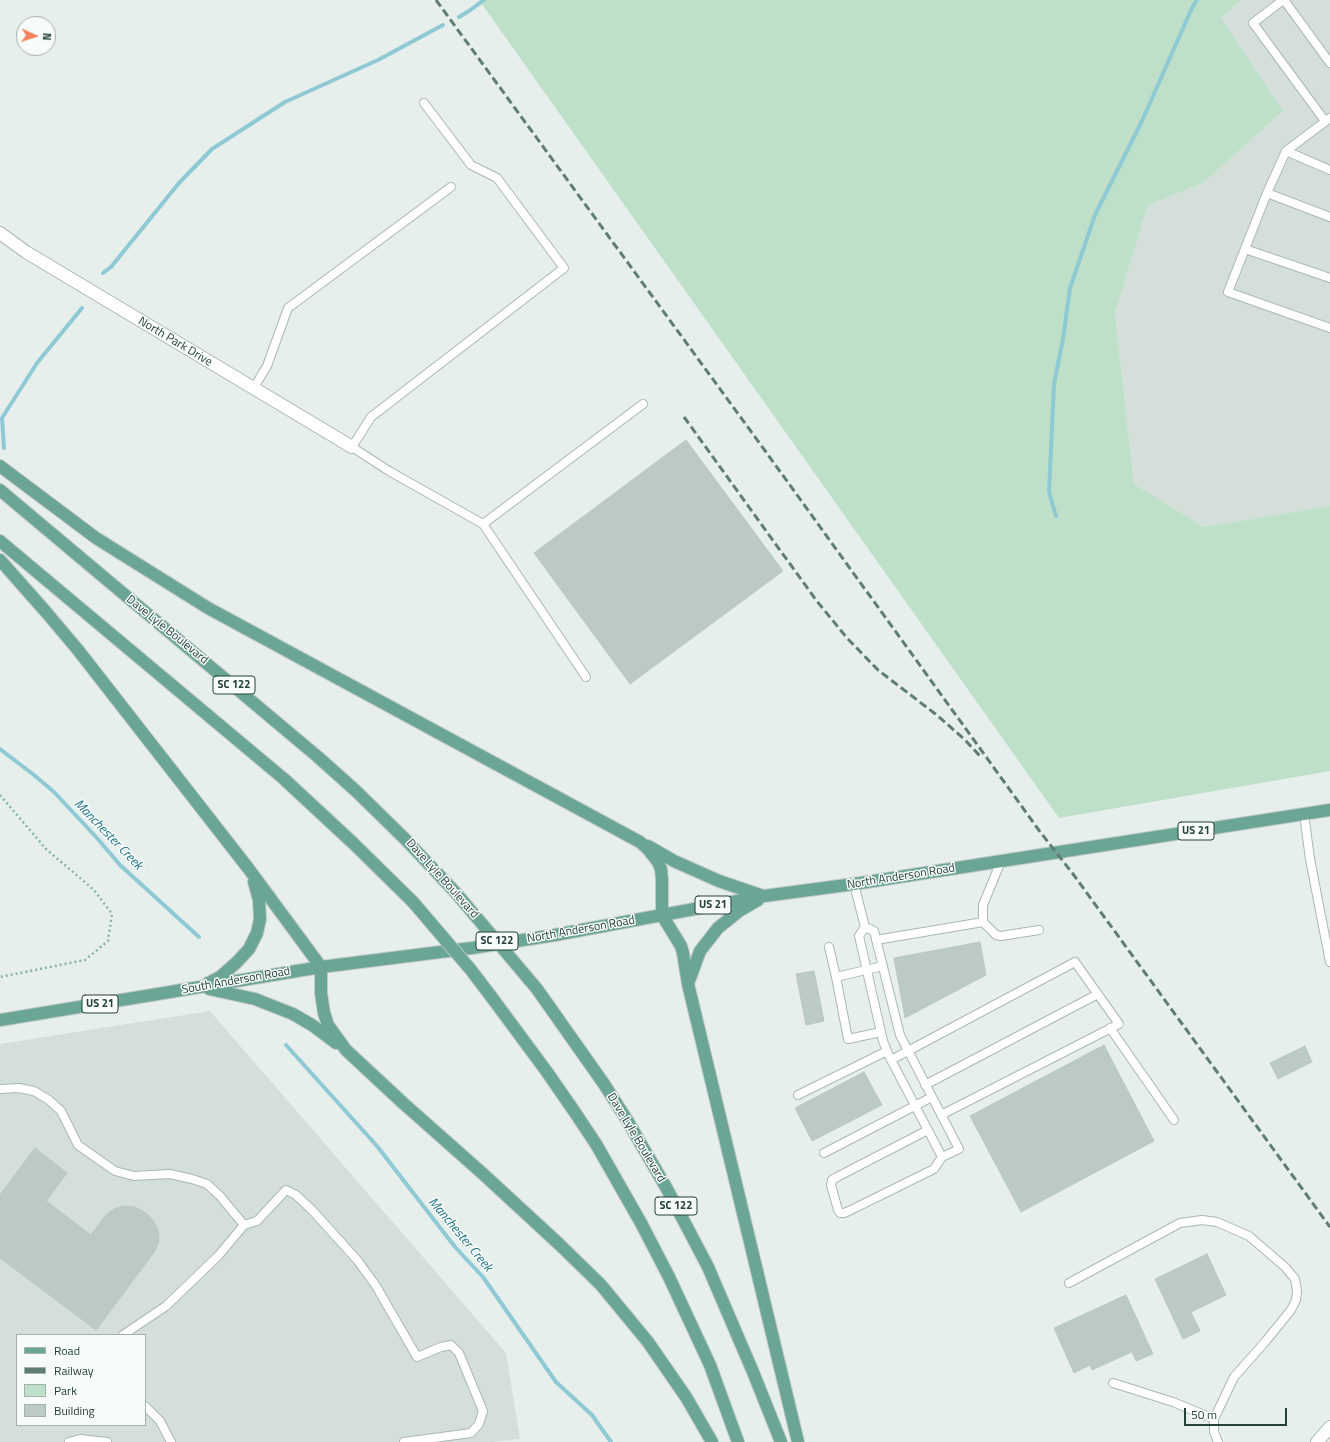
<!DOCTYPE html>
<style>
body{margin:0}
#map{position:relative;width:1330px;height:1442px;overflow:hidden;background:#e6efeb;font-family:"Titillium Web",sans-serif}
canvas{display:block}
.legend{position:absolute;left:16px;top:1334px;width:130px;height:92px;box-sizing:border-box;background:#f7fbf9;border:1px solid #a3b1ad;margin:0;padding:5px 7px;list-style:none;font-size:12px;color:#24423a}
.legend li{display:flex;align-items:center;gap:8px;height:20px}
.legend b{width:20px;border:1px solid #a3b1ad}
.north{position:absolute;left:16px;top:16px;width:40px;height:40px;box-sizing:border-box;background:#f7fbf9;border:1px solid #a3b1ad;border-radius:50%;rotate:93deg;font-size:11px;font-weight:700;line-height:16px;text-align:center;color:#24423a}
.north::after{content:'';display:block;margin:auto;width:14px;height:18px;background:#f4845f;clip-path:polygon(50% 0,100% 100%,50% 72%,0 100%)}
.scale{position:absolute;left:1184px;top:1408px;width:103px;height:18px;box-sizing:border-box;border:2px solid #24423a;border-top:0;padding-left:5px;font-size:12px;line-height:14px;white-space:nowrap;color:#24423a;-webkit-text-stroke:3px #f7fbf9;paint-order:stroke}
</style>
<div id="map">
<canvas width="1330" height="1442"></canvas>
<ul class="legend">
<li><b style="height:5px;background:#6aa596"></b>Road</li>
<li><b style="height:5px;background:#5f7d75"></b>Railway</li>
<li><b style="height:11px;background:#bfe0c8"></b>Park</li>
<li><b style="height:11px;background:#bbcac4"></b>Building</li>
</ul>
<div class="north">N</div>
<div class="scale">50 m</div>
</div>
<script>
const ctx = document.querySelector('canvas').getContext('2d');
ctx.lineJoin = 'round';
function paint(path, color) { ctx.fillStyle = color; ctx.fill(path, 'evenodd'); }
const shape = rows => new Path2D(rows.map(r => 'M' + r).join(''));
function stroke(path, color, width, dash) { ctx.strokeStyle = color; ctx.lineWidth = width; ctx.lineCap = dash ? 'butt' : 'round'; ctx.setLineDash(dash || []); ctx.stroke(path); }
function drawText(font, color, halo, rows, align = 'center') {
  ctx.font = font + ' "Titillium Web",sans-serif'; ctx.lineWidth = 3; ctx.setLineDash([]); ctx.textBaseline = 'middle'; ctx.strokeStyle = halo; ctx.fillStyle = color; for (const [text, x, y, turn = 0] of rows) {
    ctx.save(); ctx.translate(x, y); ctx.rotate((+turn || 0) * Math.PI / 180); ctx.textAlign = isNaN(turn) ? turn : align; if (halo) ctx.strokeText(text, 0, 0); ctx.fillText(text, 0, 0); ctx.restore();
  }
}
paint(shape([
 [1241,0,1330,0,1330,506,1204,527,1134,484,1115,313,1148,205,1203,183,1283,111,1221,18],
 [210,1011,506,1353,520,1439,493,1442,0,1442,0,1044],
 [17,1335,145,1335,145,1425,17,1425]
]), '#d4dfda');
paint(shape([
 [479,0,1241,0,1221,18,1283,111,1203,183,1148,205,1115,313,1134,484,1204,527,1330,506,1330,771,1059,818]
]), '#bfe0c8');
stroke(shape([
 [459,17,469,11,484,0],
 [103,273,111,267,179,183,212,149,285,102,378,60,443,25],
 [4,448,2,418,37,363,82,308],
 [1056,516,1049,492,1054,384,1063,339,1070,288,1095,215,1142,121,1192,8,1197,0],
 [0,749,34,775,54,792,97,838,120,865,199,937],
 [286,1045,377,1146,455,1247,483,1277,556,1382,592,1415,611,1442]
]), '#8ec9d4', 4);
const building = shape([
 [686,440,783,571,630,684,534,553,686,440],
 [980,942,986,975,905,1018,894,958,980,942],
 [814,971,824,1021,806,1025,796,974,814,971],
 [1104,1045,1154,1141,1021,1212,970,1116,1104,1045],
 [1305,1046,1312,1062,1278,1079,1270,1063,1305,1046],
 [864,1072,882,1105,812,1141,795,1108,864,1072],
 [35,1148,67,1173,46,1201,91,1235,106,1215,114,1209,123,1206,135,1207,146,1213,153,1220,158,1230,159,1241,155,1251,96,1330,0,1258,0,1195,35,1148],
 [1207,1254,1226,1295,1191,1312,1200,1331,1183,1339,1155,1279,1207,1254],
 [1126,1295,1153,1354,1136,1361,1132,1352,1092,1370,1090,1365,1074,1373,1054,1328,1126,1295]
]);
paint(building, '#bbcac4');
stroke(building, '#b8c9c2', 1);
const service = shape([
 [1283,0,1253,23,1325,121],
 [1284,0,1330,63],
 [424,103,471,165,497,178,564,268,371,417,352,447,389,471,483,524,643,404],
 [1330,118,1286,151,1267,193,1330,217],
 [1286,151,1330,170],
 [1267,193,1228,292,1330,328],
 [1245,249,1330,278],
 [253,389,267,366,288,308,451,187],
 [483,524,586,677],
 [1304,814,1310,859,1330,962],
 [854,884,865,927],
 [983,922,996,935,1001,936,1039,930],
 [865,927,874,931,900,1035,959,1149,942,1157,934,1169,849,1211,844,1213,840,1213,838,1210,831,1185,832,1180,837,1177,928,1130],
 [865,927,859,936,883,1041,889,1056,942,1157],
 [876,940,983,922,983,905,1001,861],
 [829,947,836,977],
 [1110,1028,1174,1120],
 [881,1032,848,1039,836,977,883,966],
 [891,1060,1075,962,1119,1024,941,1115],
 [925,1085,1098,994],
 [0,1089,19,1088,34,1091,49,1100,61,1111,78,1145,115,1171,134,1176,170,1174,192,1179,207,1184,220,1196,244,1225],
 [798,1095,887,1051],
 [824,1153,932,1097],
 [1069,1283,1180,1223,1202,1220,1217,1222,1249,1236,1285,1267,1295,1279,1297,1291,1296,1300,1291,1310,1265,1342,1234,1377,1214,1419,1214,1432,1218,1442],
 [123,1335,166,1306,219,1255,244,1225,257,1221,286,1190,296,1195,312,1210,358,1261,376,1286,417,1357,441,1347,451,1345,459,1353,483,1411,479,1424,471,1433,404,1442],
 [1113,1383,1173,1402,1214,1419],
 [145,1406,160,1421,171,1442],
 [69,1442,80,1439,107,1442]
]);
const minor = shape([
 [0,233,26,252,352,447],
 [1317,1442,1330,1427]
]);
const primary = shape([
 [0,466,96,538,208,608,640,842,648,849,658,862,661,869,662,880,662,915,681,946,683,953,688,984,798,1442],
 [0,490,318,757,356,791,405,839,456,893],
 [0,541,284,779,354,844,413,902],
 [0,560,46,612,78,650,248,868,321,967,321,993,324,1013,328,1025,346,1050,403,1103,482,1173,559,1244,601,1285,648,1342,686,1397,712,1442],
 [648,846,674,861,719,881,763,896],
 [689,981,700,951,718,928,739,911,758,900],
 [208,983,220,977,237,962,249,949,257,933,260,919,259,900,254,882],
 [209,989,255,999,293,1014,312,1025,336,1043],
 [537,989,604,1084,627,1120,667,1189,708,1267,753,1372,781,1442],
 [493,999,547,1072,574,1111,596,1144,641,1223,669,1277,710,1365,738,1442],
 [0,1020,321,967,472,948,555,935,764,896,854,884,1330,810]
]);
stroke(service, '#a8b8b2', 10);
stroke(minor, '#a8b8b2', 14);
stroke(primary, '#c2cac8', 14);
stroke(shape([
 [0,795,46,849,94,890,112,914,108,941,85,960,0,977]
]), '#86b3a5', 2.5, [2, 3]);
stroke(service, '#fff', 8);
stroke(minor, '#fff', 12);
stroke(primary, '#6aa596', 12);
stroke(shape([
 [436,0,766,452,1041,833,1073,874,1330,1227],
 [684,417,816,600,847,638,878,670,938,716,964,739,980,756]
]), '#5f7d75', 3, [8, 4]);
const primaryBridge = shape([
 [456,893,537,989],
 [413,902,471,970,493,999]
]);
stroke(primaryBridge, '#c2cac8', 14, []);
stroke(primaryBridge, '#6aa596', 12);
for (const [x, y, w] of [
 [234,685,42],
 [1196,831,36],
 [713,905,36],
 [497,941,42],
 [100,1004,36],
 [676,1206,42]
]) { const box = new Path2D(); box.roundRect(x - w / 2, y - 9, w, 18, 3); ctx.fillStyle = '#f7fbf9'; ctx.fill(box); stroke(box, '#24423a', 1); }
drawText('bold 11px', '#24423a', null, [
 ["SC 122",234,685],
 ["US 21",1196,831],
 ["US 21",713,905],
 ["SC 122",497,941],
 ["US 21",100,1004],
 ["SC 122",676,1206]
]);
drawText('12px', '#24423a', '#f7fbf9', [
 ["North Park Drive",175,342,31],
 ["Dave Lyle Boulevard",167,630,39],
 ["North Anderson Road",901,877,-9],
 ["Dave Lyle Boulevard",442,879,48],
 ["North Anderson Road",581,930,-10],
 ["South Anderson Road",236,981,-10],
 ["Dave Lyle Boulevard",636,1138,59]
]);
drawText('italic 13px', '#1c6f80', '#f7fbf9', [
 ["Manchester Creek",108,835,46],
 ["Manchester Creek",460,1235,50]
]);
</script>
